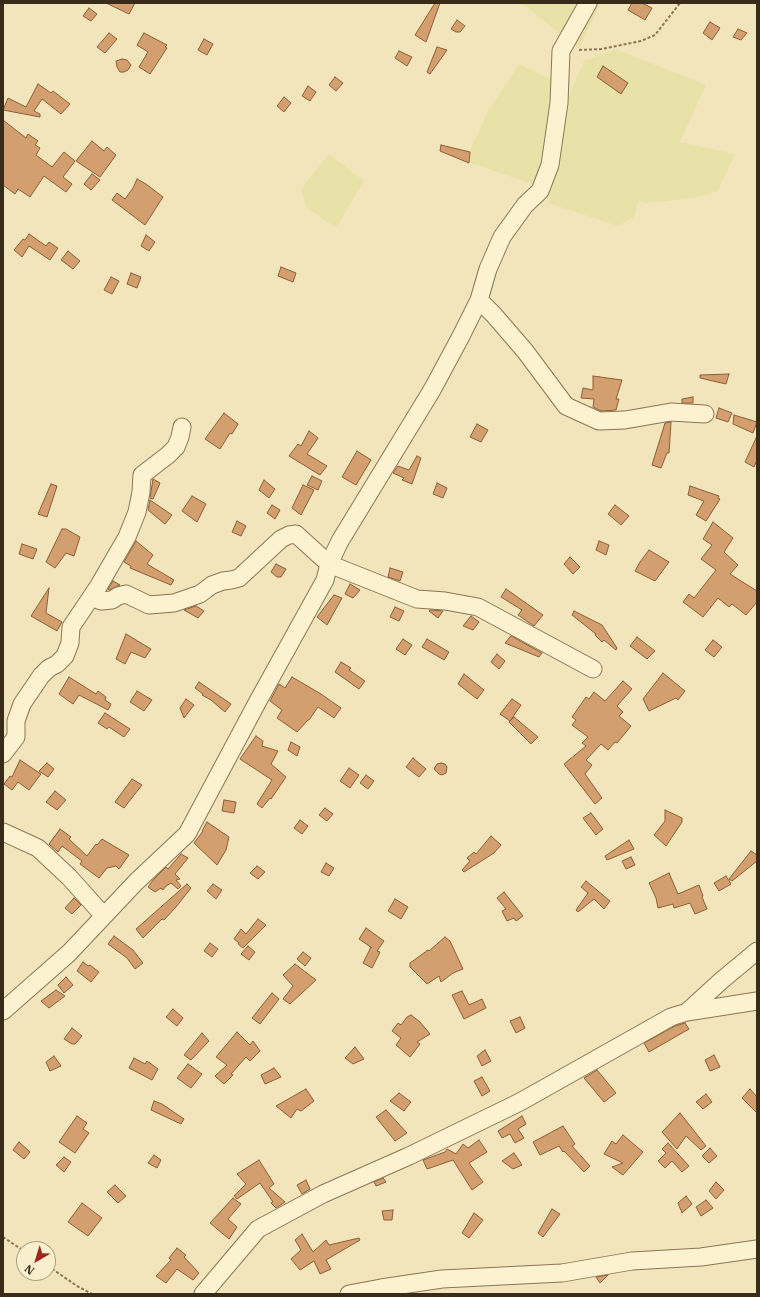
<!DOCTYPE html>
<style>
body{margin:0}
#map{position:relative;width:760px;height:1297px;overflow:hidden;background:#f2e5bc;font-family:"IBM Plex Serif",serif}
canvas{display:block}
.frame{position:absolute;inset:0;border:4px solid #392b1a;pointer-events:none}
.north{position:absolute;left:16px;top:1241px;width:40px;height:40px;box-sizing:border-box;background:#f9efcc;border:1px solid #aca185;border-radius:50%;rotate:218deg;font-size:11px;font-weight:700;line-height:16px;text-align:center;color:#392b1a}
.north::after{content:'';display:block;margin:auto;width:14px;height:18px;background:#a0251e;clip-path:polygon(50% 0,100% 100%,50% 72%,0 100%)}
</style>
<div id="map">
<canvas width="760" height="1297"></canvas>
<div class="frame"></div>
<div class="north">N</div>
</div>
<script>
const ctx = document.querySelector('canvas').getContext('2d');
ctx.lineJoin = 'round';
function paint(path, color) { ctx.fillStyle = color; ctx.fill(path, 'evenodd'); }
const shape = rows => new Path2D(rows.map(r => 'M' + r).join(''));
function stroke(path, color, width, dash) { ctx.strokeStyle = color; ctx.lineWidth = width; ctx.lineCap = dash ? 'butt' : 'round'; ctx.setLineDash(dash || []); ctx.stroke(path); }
paint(shape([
 [519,3,601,3,579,49,529,9],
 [615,49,706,85,680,142,735,154,718,191,694,198,645,203,639,200,634,217,618,226,548,203,558,158,567,100,584,61],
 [519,64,565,86,538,186,465,161,488,111],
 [329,154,364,181,336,228,306,207,301,189]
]), '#e8e2a9');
const building = shape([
 [106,3,135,3,129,14,106,3],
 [435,3,440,3,426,42,415,35,435,3],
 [632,3,642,3,652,8,645,20,628,10,632,3],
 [89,8,97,14,91,21,83,16,89,8],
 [457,20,465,26,460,32,456,32,451,29,457,20],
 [710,22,720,28,712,40,703,33,710,22],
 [738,29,747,33,741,40,733,37,738,29],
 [109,33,117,39,105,53,97,47,109,33],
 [144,33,167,45,165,47,167,48,150,74,139,67,148,52,137,45,144,33],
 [204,39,213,44,207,55,198,50,204,39],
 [437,47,447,50,430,74,427,72,437,47],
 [399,51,412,57,407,66,395,58,399,51],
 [122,59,127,60,131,65,128,70,124,72,120,72,117,67,116,61,122,59],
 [603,66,628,83,621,94,597,77,603,66],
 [335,77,343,83,336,91,329,85,335,77],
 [38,84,51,93,53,91,70,104,61,114,42,99,34,111,40,114,40,117,3,110,8,98,26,107,38,84],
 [308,86,316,92,310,101,302,96,308,86],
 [284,97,291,103,284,112,277,106,284,97],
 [3,120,26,138,28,134,38,141,35,145,40,148,36,155,52,167,64,152,75,161,63,177,72,184,66,192,44,176,30,197,18,189,15,194,3,185,3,120],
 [92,141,104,151,107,147,116,155,100,177,76,161,92,141],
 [441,145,470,152,469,163,440,151,441,145],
 [92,174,100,180,91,190,84,184,92,174],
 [137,179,146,184,163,197,145,225,112,200,117,193,125,199,133,188,137,179],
 [29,234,46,246,49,242,58,248,50,260,29,246,22,257,14,250,23,239,25,240,29,234],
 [146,235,155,242,149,251,141,246,146,235],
 [68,251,80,261,73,269,61,260,68,251],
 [281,267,296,273,293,282,278,276,281,267],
 [131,273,141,277,137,288,127,284,131,273],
 [111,277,119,281,112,294,104,290,111,277],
 [729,374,726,384,700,378,700,375,729,374],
 [593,376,622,380,616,399,619,399,616,410,601,411,593,407,594,399,581,398,583,388,593,390,593,376],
 [693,397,693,403,682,403,682,399,693,397],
 [719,408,732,413,728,422,716,418,719,408],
 [224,413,238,424,232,434,230,433,220,449,205,439,224,413],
 [734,415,757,422,753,433,733,424,734,415],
 [671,422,669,453,667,453,661,468,652,465,665,423,671,422],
 [477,424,488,430,481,442,470,437,477,424],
 [309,431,318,438,307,454,327,466,320,475,289,456,298,444,301,446,309,431],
 [757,436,757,460,754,467,745,462,757,436],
 [357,451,371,460,356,485,342,477,357,451],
 [417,456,421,458,412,484,402,480,404,478,393,473,398,466,409,470,417,456],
 [312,476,322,481,318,490,307,485,312,476],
 [153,479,160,483,153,499,150,498,153,479],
 [264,480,275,489,269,498,259,490,264,480],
 [437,483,447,488,443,498,433,494,437,483],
 [51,484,57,486,47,517,38,514,51,484],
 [303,485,314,490,301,515,292,508,303,485],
 [690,486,719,496,718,498,720,499,706,521,696,515,704,501,688,495,690,486],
 [192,496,206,504,197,522,182,511,192,496],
 [150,500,172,515,165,524,148,510,150,500],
 [272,505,280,510,275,519,267,513,272,505],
 [615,505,629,516,621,525,608,514,615,505],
 [237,521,246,526,241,536,232,532,237,521],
 [713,522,733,538,724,552,738,565,730,574,757,591,757,602,746,615,732,604,729,607,718,598,703,617,683,602,689,594,694,598,716,570,701,559,712,545,703,539,713,522],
 [62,529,66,529,80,537,74,556,66,553,55,568,46,562,62,529],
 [136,541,153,555,147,564,174,580,171,585,130,568,131,566,124,562,136,541],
 [599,541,609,545,606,555,596,550,599,541],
 [22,544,37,549,33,559,19,554,22,544],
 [649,550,669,562,655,581,635,571,640,562,649,550],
 [570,557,580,567,573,574,564,564,570,557],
 [276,564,286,569,281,577,277,577,271,572,276,564],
 [390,568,403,572,400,581,388,577,390,568],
 [113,581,120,585,109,590,108,589,113,581],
 [350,584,360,590,353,598,345,594,350,584],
 [49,588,46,613,62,622,57,631,31,616,49,588],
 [506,589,543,615,534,626,518,615,522,610,501,597,506,589],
 [334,595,342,598,327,625,317,617,334,595],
 [196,606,204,611,198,618,184,610,196,606],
 [395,607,404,611,399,621,390,617,395,607],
 [430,610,443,611,438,618,429,611,430,610],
 [574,611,602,625,617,648,616,650,604,640,602,642,595,635,596,634,572,615,574,611],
 [471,616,479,622,473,630,463,626,471,616],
 [126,634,151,649,145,658,131,652,125,664,116,659,126,634],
 [511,636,542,653,539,657,505,643,511,636],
 [637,637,655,651,647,659,630,646,637,637],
 [403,639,412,645,405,655,396,649,403,639],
 [427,639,449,652,444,660,422,647,427,639],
 [713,640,722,647,714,657,705,650,713,640],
 [497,654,505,661,499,669,491,662,497,654],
 [341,662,351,668,349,670,365,681,359,689,335,672,341,662],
 [663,673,685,691,678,700,676,698,649,711,643,699,663,673],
 [464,674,484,690,477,699,458,684,464,674],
 [69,677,96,694,98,691,106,697,105,700,111,704,108,710,79,695,73,704,59,694,69,677],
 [292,677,321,694,341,708,334,718,318,707,309,720,308,720,297,732,277,718,282,710,270,701,279,684,285,688,292,677],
 [623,681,632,689,617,706,623,712,619,716,631,726,617,743,615,742,608,750,601,744,586,760,592,765,585,774,602,798,595,804,564,764,586,746,582,743,588,737,572,725,576,720,572,717,586,697,589,699,594,692,605,701,623,681],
 [199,682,231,704,225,712,211,700,202,695,203,694,195,688,199,682],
 [137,691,152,700,144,711,130,702,137,691],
 [186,699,194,705,184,718,180,708,186,699],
 [512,699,521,705,510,721,500,714,512,699],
 [105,713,130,729,124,737,109,727,107,729,98,723,105,713],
 [514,717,538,737,531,744,509,722,514,717],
 [256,736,263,741,262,746,278,751,271,764,286,777,271,799,270,798,262,808,257,804,272,780,240,759,256,736],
 [291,742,300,747,297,756,288,750,291,742],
 [413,758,426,769,419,777,406,767,413,758],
 [20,760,41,774,29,790,18,782,12,790,4,784,10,776,12,777,20,760],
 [47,763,54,769,48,777,39,771,47,763],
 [441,763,445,764,447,767,446,773,442,775,439,774,434,769,437,764,441,763],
 [349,768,359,775,350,788,340,781,349,768],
 [366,775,374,781,368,789,360,783,366,775],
 [132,779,142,785,124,808,115,802,132,779],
 [55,791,66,800,57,810,46,802,55,791],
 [224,800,236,802,234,813,222,811,224,800],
 [325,808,333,814,327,821,319,815,325,808],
 [665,810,682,818,682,822,666,846,654,835,665,821,665,810],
 [591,813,603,829,596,835,583,818,591,813],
 [300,820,308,826,302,834,294,828,300,820],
 [207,822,229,837,226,850,217,865,194,843,203,831,202,831,207,822],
 [60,829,71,837,69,839,87,856,96,844,97,845,102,839,129,855,119,869,116,866,107,868,99,878,80,864,82,861,62,846,58,852,49,844,60,829],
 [491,836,501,845,494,853,464,872,462,870,470,861,467,858,474,852,476,854,491,836],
 [629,840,634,849,607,860,605,856,629,840],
 [751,851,757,855,757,861,732,881,729,879,751,851],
 [181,854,188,858,175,874,180,879,176,880,181,886,178,889,171,883,166,886,163,890,161,888,155,892,148,887,154,879,166,867,168,869,181,854],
 [631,857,635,865,626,869,622,861,631,857],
 [326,863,334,868,329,876,321,872,326,863],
 [257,866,265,872,258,879,250,873,257,866],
 [669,873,678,894,699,885,703,896,702,897,707,909,695,914,690,903,674,908,673,904,658,908,656,898,649,883,669,873],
 [726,876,731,884,719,891,714,883,726,876],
 [586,881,610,901,604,909,594,899,578,912,576,910,588,893,581,887,586,881],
 [187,884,191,888,176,907,164,920,162,919,143,938,136,929,187,884],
 [213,884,222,890,216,899,207,891,213,884],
 [504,892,523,916,516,921,514,918,507,921,502,911,506,909,497,898,504,892],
 [74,898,81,905,72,914,65,908,74,898],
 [395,899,408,907,401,919,388,911,395,899],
 [258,919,266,925,243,948,238,944,239,943,234,939,241,929,246,934,258,919],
 [366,928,384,941,377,951,380,952,372,968,363,963,371,947,372,948,359,939,366,928],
 [114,936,133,950,143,963,135,969,127,958,108,944,114,936],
 [445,937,450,941,463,969,453,973,441,982,439,976,427,984,410,967,410,963,428,950,429,951,445,937],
 [210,943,218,949,212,957,204,951,210,943],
 [248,946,255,952,249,960,241,954,248,946],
 [303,952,311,958,305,966,297,959,303,952],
 [83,962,88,966,90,965,99,972,91,982,77,971,83,962],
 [295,964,316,980,290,1004,283,999,293,986,283,975,295,964],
 [66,977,73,985,64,993,58,985,66,977],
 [56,990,65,996,49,1008,41,1001,56,990],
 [462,991,469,1005,482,999,486,1008,464,1019,452,995,462,991],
 [272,993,279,999,260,1024,252,1018,272,993],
 [173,1009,183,1018,177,1026,166,1017,173,1009],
 [411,1015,420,1022,430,1034,417,1042,420,1044,410,1057,396,1045,401,1038,392,1031,398,1023,401,1025,407,1017,411,1015],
 [520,1017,525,1028,516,1033,510,1021,520,1017],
 [685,1023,689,1029,649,1052,644,1043,675,1026,685,1023],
 [72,1028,82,1036,75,1044,72,1044,64,1039,72,1028],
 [237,1032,250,1045,253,1041,260,1051,250,1061,246,1057,231,1074,233,1075,224,1084,215,1076,227,1065,216,1057,237,1032],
 [202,1033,209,1041,191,1060,184,1055,202,1033],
 [355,1047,364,1059,353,1064,345,1058,355,1047],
 [485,1050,491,1061,482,1066,477,1056,485,1050],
 [714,1055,720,1067,710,1071,705,1060,714,1055],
 [54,1056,61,1066,50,1071,46,1062,54,1056],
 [134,1058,145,1064,147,1061,158,1069,152,1080,129,1068,134,1058],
 [188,1064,202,1074,191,1088,177,1078,188,1064],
 [274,1068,281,1077,265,1084,261,1075,274,1068],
 [597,1070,616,1093,604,1102,584,1078,597,1070],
 [482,1077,490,1091,482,1096,474,1081,482,1077],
 [306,1089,314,1101,301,1111,297,1109,291,1118,276,1106,306,1089],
 [750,1089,757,1097,757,1113,742,1098,750,1089],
 [399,1093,411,1102,404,1111,390,1101,399,1093],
 [706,1094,712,1102,703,1109,696,1102,706,1094],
 [154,1101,162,1104,184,1119,181,1124,151,1110,154,1101],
 [386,1110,407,1133,395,1141,376,1117,386,1110],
 [680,1113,706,1146,701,1150,686,1136,677,1149,662,1132,680,1113],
 [77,1116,87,1123,83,1129,89,1133,75,1153,59,1142,77,1116],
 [522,1116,526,1124,518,1129,524,1138,515,1143,510,1134,502,1138,498,1131,522,1116],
 [563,1126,575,1144,572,1146,590,1166,584,1172,564,1151,563,1152,559,1146,540,1155,533,1142,563,1126],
 [623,1135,643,1152,623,1175,612,1167,623,1163,604,1154,612,1141,616,1144,623,1135],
 [479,1140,487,1152,469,1163,483,1182,472,1190,453,1160,427,1169,423,1160,445,1152,447,1149,456,1154,463,1144,468,1148,479,1140],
 [19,1142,30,1152,24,1159,13,1150,19,1142],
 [668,1143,689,1166,682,1172,672,1161,665,1168,658,1161,666,1153,662,1149,668,1143],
 [710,1148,717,1156,709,1163,702,1156,710,1148],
 [514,1153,522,1165,513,1169,502,1161,514,1153],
 [154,1155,161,1160,157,1168,148,1163,154,1155],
 [64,1157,71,1162,64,1172,56,1165,64,1157],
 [259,1160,274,1184,269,1188,285,1202,276,1208,271,1203,273,1202,260,1183,237,1199,234,1196,246,1184,237,1174,259,1160],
 [383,1178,386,1182,376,1186,374,1182,383,1178],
 [306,1180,310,1189,302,1194,297,1185,306,1180],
 [716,1182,724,1190,716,1199,709,1191,716,1182],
 [115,1185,126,1196,118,1203,107,1192,115,1185],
 [686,1196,692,1204,682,1213,678,1203,686,1196],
 [233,1198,241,1204,228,1219,237,1227,229,1239,210,1223,233,1198],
 [706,1200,713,1208,701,1216,696,1207,706,1200],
 [82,1203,102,1218,88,1236,68,1222,82,1203],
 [552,1209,560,1214,543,1237,538,1233,552,1209],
 [393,1210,392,1220,384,1220,382,1211,393,1210],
 [474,1213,483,1220,469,1238,462,1233,474,1213],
 [302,1234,313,1252,326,1240,329,1245,359,1238,360,1240,326,1260,331,1269,320,1274,314,1261,300,1270,291,1259,301,1250,295,1240,302,1234],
 [177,1248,186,1255,184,1257,199,1273,193,1280,177,1269,166,1283,156,1276,171,1260,169,1258,177,1248],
 [608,1275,600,1283,596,1277,608,1275]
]);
paint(building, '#d49f6e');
stroke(building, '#8c5e37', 1);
const minor = shape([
 [479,300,494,315,525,351,566,406,599,421,625,420,671,412,705,414],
 [92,597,101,601,112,600,118,596,126,594,149,605,174,603,200,594,212,585,223,581,231,580,239,578,281,539,289,535,296,534,329,564,417,599,445,601,478,607,593,669],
 [3,754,16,737,16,721,22,704,41,676,49,668,57,664,65,656,70,643,71,627,98,587,127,537,137,512,141,492,142,475,168,455,176,447,180,437,182,427],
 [3,832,38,848,69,877,104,916],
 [3,1011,69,953,136,882,187,834,258,701,325,580,329,564,340,541,432,390,460,338,479,300,488,269,502,237,525,205,540,191,550,165,559,103,561,51,588,3],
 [687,1012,722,980,757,951],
 [203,1294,258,1229,323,1194,409,1156,520,1102,671,1017,687,1012,757,1001],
 [349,1294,381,1288,442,1279,562,1273,632,1261,701,1257,757,1249]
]);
stroke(minor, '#8b7554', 19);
stroke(shape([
 [579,50,602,49,641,41,655,35,680,3],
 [757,644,757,630],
 [3,1237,24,1251],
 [48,1266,77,1286,92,1294]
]), '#8b7554', 2, [3, 2]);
stroke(minor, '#fcf2d0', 17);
</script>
